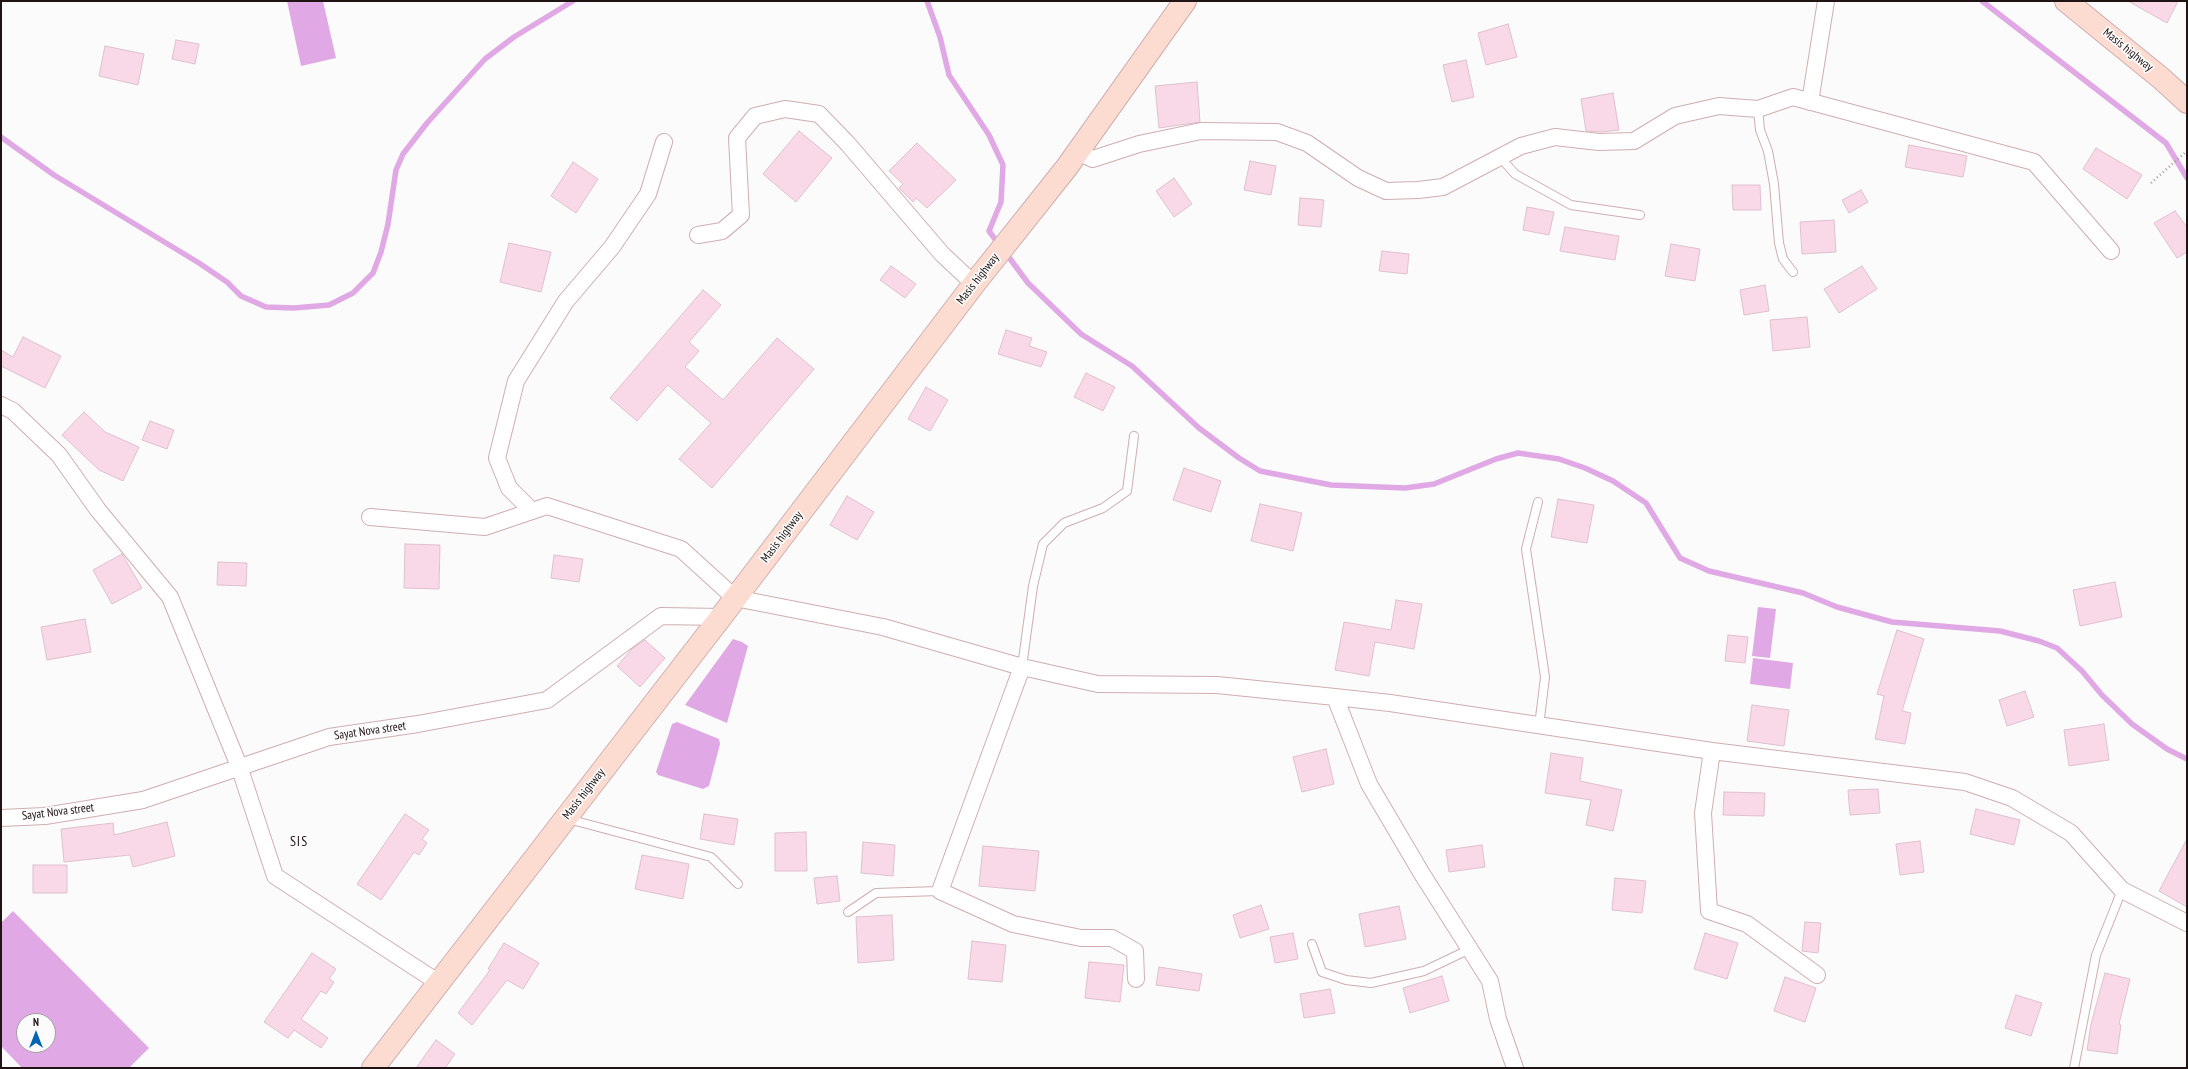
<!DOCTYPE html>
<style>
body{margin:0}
#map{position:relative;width:2188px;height:1069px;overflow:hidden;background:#fbfbfb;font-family:"PT Sans Narrow",sans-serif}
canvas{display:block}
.frame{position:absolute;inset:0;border:2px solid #1f1314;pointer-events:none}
.north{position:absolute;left:16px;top:1013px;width:40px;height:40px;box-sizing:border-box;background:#fbfbfb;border:1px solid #a39e9f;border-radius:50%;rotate:0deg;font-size:11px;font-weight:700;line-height:16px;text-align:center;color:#1f1314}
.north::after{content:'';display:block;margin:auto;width:14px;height:18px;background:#0066b2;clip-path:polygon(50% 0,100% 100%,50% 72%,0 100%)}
</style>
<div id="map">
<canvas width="2188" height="1069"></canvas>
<div class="frame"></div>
<div class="north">N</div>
</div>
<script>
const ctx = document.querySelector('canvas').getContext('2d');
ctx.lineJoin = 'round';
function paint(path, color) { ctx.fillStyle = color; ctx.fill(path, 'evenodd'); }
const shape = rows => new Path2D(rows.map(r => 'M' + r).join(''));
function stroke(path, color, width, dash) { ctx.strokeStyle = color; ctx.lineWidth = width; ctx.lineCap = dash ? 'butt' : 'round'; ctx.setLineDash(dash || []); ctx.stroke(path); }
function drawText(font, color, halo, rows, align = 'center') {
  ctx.font = font + ' "PT Sans Narrow",sans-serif'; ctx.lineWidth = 3.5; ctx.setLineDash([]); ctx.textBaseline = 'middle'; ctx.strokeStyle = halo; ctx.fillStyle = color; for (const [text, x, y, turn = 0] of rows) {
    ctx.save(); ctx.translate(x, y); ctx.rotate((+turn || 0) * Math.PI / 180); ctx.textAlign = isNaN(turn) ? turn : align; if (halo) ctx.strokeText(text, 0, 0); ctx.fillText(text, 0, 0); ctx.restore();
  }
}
paint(shape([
 [287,1,323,1,336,58,301,66],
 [1758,607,1776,609,1770,658,1752,656],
 [733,639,742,642,748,646,727,723,685,705],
 [1753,658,1793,663,1790,689,1750,684],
 [677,722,719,739,720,744,709,786,703,789,658,775,656,772,672,724],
 [13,911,149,1048,129,1068,22,1068,1,1046,1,923],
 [24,1021,48,1021,48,1045,24,1045]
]), '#e0a8e4');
stroke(shape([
 [927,1,940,37,949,75,989,135,1003,165,1001,202,989,231,1000,246],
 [1982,1,2166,143,2187,178],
 [1,137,54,175,199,263,227,282,241,296,266,307,294,308,329,305,353,293,373,273,381,252,388,224,396,170,403,154,427,123,485,59,514,37,573,1],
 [1005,252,1028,283,1081,334,1132,366,1199,428,1239,458,1260,471,1331,485,1405,488,1434,484,1496,459,1518,453,1559,459,1585,468,1613,481,1646,503,1680,558,1709,571,1803,593,1837,607,1892,622,2000,631,2039,641,2057,648,2082,671,2102,695,2132,724,2167,749,2187,759]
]), '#e0a8e4', 5.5);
const building = shape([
 [2128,1,2178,1,2167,23,2128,1],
 [1508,24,1517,57,1486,65,1478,33,1508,24],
 [176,40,199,44,195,64,172,59,176,40],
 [105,46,144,54,138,85,99,76,105,46],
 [1466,60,1474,97,1452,102,1443,65,1466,60],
 [1197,82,1200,122,1159,128,1155,86,1197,82],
 [1613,93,1619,130,1602,132,1586,131,1581,99,1613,93],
 [799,131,832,158,796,202,763,174,799,131],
 [917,143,956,180,927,208,916,198,913,202,899,188,903,184,889,171,917,143],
 [1909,145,1967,156,1963,177,1905,167,1909,145],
 [2096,148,2142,175,2127,199,2083,169,2096,148],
 [1250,161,1276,166,1271,195,1244,190,1250,161],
 [573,162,598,179,576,213,551,196,573,162],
 [1174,178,1192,204,1174,217,1156,191,1174,178],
 [1732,185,1760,185,1761,210,1733,210,1732,185],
 [1861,190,1868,202,1849,213,1842,200,1861,190],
 [1300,198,1324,200,1321,227,1298,225,1300,198],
 [1527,207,1554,212,1549,235,1523,230,1527,207],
 [2175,211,2187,227,2187,252,2177,258,2154,223,2175,211],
 [1834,220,1836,252,1802,254,1800,222,1834,220],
 [1565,227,1619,236,1615,260,1560,251,1565,227],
 [509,243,551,252,541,292,500,282,509,243],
 [1671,244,1700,249,1695,281,1665,276,1671,244],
 [1382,251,1409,254,1407,274,1379,271,1382,251],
 [891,266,916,284,905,298,880,280,891,266],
 [1862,266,1877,289,1839,313,1824,289,1862,266],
 [1765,285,1769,311,1744,315,1740,290,1765,285],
 [703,290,721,305,689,342,699,351,685,367,723,400,777,338,814,369,712,488,679,459,711,423,668,385,637,421,610,398,703,290],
 [1807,317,1810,347,1773,351,1770,320,1807,317],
 [1006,330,1032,338,1029,346,1047,352,1041,367,998,354,1006,330],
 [23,337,61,356,45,388,1,366,1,350,13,357,23,337],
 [1086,373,1115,387,1103,411,1074,397,1086,373],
 [926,387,948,400,930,431,908,419,926,387],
 [84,412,105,432,139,447,123,481,99,470,62,435,84,412],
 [150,421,174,430,167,449,142,440,150,421],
 [1184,468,1221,481,1211,512,1173,500,1184,468],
 [847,496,874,512,857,540,830,525,847,496],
 [1558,499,1594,505,1587,543,1551,537,1558,499],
 [1260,504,1302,513,1293,551,1251,541,1260,504],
 [405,544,440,545,439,589,404,588,405,544],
 [122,554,142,588,112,604,93,570,122,554],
 [554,555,583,559,579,582,551,578,554,555],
 [218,562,247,563,246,586,217,585,218,562],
 [2115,582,2122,617,2080,626,2073,590,2115,582],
 [1396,600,1422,604,1414,649,1375,642,1369,676,1335,670,1344,622,1391,630,1396,600],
 [85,619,91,652,47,660,41,627,85,619],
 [1897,630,1924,639,1902,711,1911,713,1905,744,1875,739,1884,696,1877,694,1897,630],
 [1728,635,1748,637,1745,663,1725,661,1728,635],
 [645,640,665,658,640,687,617,666,632,649,645,640],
 [2025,691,2034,717,2007,726,1999,700,2025,691],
 [1752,705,1789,710,1784,746,1747,741,1752,705],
 [2104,724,2109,760,2069,766,2064,730,2104,724],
 [1326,749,1334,784,1302,792,1293,757,1326,749],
 [1551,753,1583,758,1580,781,1622,790,1613,831,1586,825,1591,800,1545,793,1551,753],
 [1878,789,1880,813,1850,815,1848,790,1878,789],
 [1724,792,1765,793,1764,816,1723,815,1724,792],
 [1976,809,2020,820,2014,845,1970,834,1976,809],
 [405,814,429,830,422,839,427,843,419,855,414,852,381,900,357,884,405,814],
 [704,814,738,819,734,845,700,839,704,814],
 [167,822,175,856,133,867,130,855,64,862,61,829,113,823,114,835,167,822],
 [806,832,807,871,775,871,775,833,806,832],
 [2187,839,2187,907,2159,891,2187,839],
 [1920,841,1924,872,1900,875,1896,844,1920,841],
 [863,842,895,845,893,876,861,873,863,842],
 [1482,845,1485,867,1449,872,1446,850,1482,845],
 [983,846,1039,851,1035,891,979,886,983,846],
 [642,855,689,864,683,899,635,889,642,855],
 [33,865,67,865,67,893,33,893,33,865],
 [837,876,840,901,817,904,814,878,837,876],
 [1615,878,1646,881,1642,913,1612,910,1615,878],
 [1261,905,1269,929,1240,938,1233,915,1261,905],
 [1399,906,1406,939,1365,947,1359,914,1399,906],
 [892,915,894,960,858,963,856,917,892,915],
 [1805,922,1821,923,1818,953,1802,951,1805,922],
 [1293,933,1298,959,1275,963,1270,937,1293,933],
 [1705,933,1738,943,1727,979,1694,969,1705,933],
 [972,941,1006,945,1002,982,968,979,972,941],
 [504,943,539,963,523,989,507,980,472,1025,458,1013,490,970,488,969,504,943],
 [312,953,336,969,329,979,334,982,326,994,321,991,301,1019,328,1038,321,1048,294,1030,288,1038,264,1022,312,953],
 [1089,962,1124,965,1120,1002,1085,998,1089,962],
 [1159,967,1202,974,1199,991,1156,985,1159,967],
 [2105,973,2130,979,2119,1024,2121,1025,2117,1054,2087,1050,2091,1024,2105,973],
 [1442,976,1449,1001,1410,1013,1403,988,1442,976],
 [1785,977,1816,988,1805,1022,1774,1011,1785,977],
 [1330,989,1335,1013,1304,1018,1300,994,1330,989],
 [2016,995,2042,1003,2031,1036,2005,1028,2016,995],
 [436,1040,455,1054,445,1068,416,1068,436,1040]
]);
paint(building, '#f9d9e7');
stroke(building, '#dfc0ce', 1);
const lane = shape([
 [1758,109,1760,130,1768,151,1774,184,1779,243,1783,259,1793,272],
 [1499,156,1515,174,1571,205,1640,215],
 [1538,502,1526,549,1545,677,1539,726],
 [1022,667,1033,586,1043,544,1064,523,1103,508,1127,491,1134,436],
 [568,819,711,857,738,884],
 [848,912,876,893,940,891],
 [1312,944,1322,972,1346,980,1371,983,1424,971,1470,949],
 [2074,1068,2096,955,2122,890]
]);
const street = shape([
 [1810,102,1826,1],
 [1078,152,1093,159,1139,144,1201,131,1277,132,1307,143,1358,178,1386,191,1418,190,1443,187,1521,146,1555,137,1599,142,1634,141,1675,116,1719,106,1758,109,1793,97,2034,162,2111,251],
 [698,235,722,231,741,215,737,138,755,116,785,109,819,114,848,144,942,254,974,284],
 [1,405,13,411,59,455,98,510,170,597,239,766,275,876,439,983],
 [532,511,509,488,497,458,516,381,566,301,612,247,648,194,664,142],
 [370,517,485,527,547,506,681,549,735,598,883,627,1022,667,1098,684,1217,685,1335,697,1390,703,1712,751,1965,782,2012,798,2071,833,2122,890,2187,923],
 [1022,667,940,891,1013,924,1081,938,1112,938,1135,951,1136,979],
 [1335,697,1369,784,1422,874,1490,981,1498,1019,1515,1068],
 [1712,751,1703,813,1709,911,1747,924,1817,975],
 [1,818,45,816,143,800,329,737,418,724,547,700,661,616,721,617]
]);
const secondary = shape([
 [2066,1,2162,79,2187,102],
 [373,1068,721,617,974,284,1067,167,1185,1]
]);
stroke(lane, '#d0aeb0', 10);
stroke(street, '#d0aeb0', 18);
stroke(secondary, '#d0aeb0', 24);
stroke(shape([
 [2151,183,2187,151]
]), '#9f9a9b', 2.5, [1, 3]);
stroke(lane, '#fff', 8);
stroke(street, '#fff', 16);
stroke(secondary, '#fcdbd0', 22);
drawText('12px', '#1f1314', '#fbfbfb', [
 ["Masis highway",2128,50,39],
 ["Masis highway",978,279,-52],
 ["Masis highway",782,537,-53],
 ["Sayat Nova street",370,731,-8],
 ["Masis highway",584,794,-52],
 ["Sayat Nova street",58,812,-7]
]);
ctx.letterSpacing = '1px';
drawText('14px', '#1f1314', '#fbfbfb', [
 ["SIS",299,842]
]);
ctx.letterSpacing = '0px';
</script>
